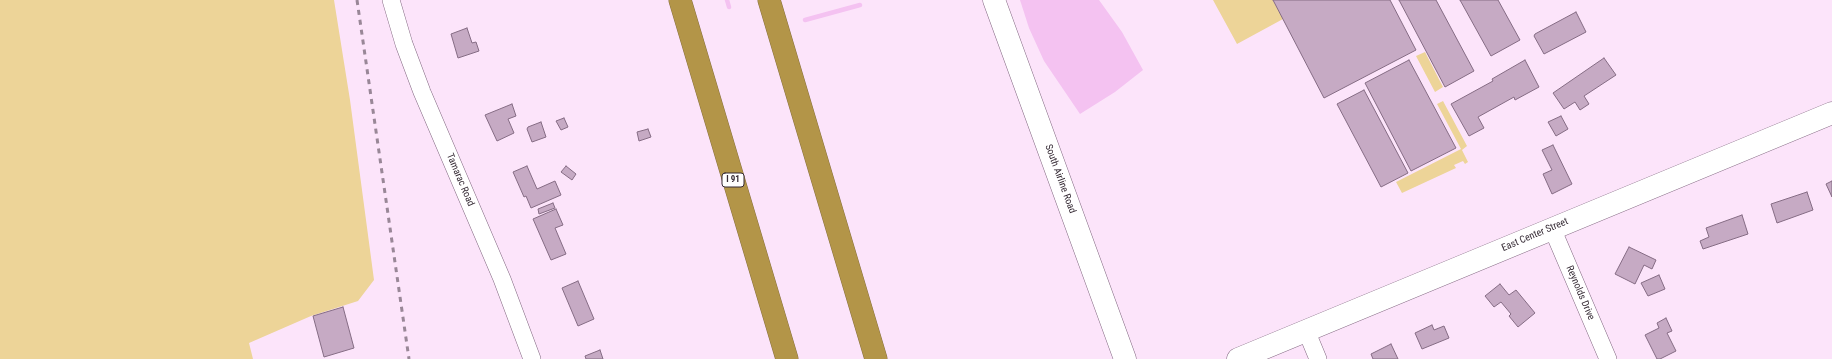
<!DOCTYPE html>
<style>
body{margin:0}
canvas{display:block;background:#fce4fa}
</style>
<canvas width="1832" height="359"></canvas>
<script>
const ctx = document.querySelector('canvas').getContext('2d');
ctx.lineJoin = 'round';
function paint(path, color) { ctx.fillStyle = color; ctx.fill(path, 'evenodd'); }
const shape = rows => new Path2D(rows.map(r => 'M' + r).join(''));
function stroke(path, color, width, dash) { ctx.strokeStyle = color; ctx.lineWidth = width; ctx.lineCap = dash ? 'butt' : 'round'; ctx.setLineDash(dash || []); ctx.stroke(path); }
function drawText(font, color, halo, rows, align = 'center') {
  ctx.font = font + ' "Roboto Condensed",sans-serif'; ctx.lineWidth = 3; ctx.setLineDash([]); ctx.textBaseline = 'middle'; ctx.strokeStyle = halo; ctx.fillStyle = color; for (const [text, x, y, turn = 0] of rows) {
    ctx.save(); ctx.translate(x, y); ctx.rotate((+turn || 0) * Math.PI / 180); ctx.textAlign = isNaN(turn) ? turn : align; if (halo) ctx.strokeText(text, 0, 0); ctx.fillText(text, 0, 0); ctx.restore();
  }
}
paint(shape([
 [0,0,334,0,350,100,374,280,358,301,311,316,249,343,253,359,0,359],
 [1213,0,1273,0,1283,19,1237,44],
 [1425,52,1443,87,1435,92,1416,56],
 [1443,101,1467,146,1462,150,1468,162,1465,164,1463,161,1454,165,1456,168,1402,193,1396,182,1461,149,1437,104]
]), '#edd498');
paint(shape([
 [1020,0,1099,0,1122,32,1143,70,1115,92,1080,114,1044,61,1029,28]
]), '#f4c2f1');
stroke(shape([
 [727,0,729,7],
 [805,20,860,5]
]), '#f4c2f1', 4.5);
const building = shape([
 [1273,0,1390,0,1416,50,1324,98,1273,0],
 [1399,0,1436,0,1474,71,1445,87,1399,0],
 [1460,0,1498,0,1520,40,1491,56,1460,0],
 [1576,12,1586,32,1544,54,1534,36,1535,34,1576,12],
 [467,28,472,43,476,42,479,51,458,58,451,34,467,28],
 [1604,58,1616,75,1584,96,1589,104,1580,110,1575,102,1564,109,1553,93,1604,58],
 [1409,60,1456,148,1411,171,1365,83,1409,60],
 [1525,60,1539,87,1515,100,1514,97,1478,117,1484,128,1469,136,1451,104,1493,81,1492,79,1525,60],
 [1364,90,1408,173,1381,187,1337,104,1364,90],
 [512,104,516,116,508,119,514,133,497,141,485,115,512,104],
 [1561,116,1568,129,1556,136,1548,122,1561,116],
 [564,118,568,127,561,130,556,121,564,118],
 [541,122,546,137,532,142,527,129,528,127,541,122],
 [648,129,651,137,639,141,637,132,648,129],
 [1553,145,1572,184,1552,194,1543,174,1552,170,1542,150,1553,145],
 [527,166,537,189,555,181,561,195,531,208,526,196,524,197,513,172,527,166],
 [566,166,576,174,572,180,561,172,566,166],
 [1832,181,1832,197,1826,184,1832,181],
 [1807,192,1813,210,1777,223,1771,204,1807,192],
 [553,203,555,208,539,214,538,209,553,203],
 [556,209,563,225,555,228,566,254,551,260,533,219,556,209],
 [1742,215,1748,234,1703,249,1700,241,1709,237,1706,228,1742,215],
 [1629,247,1656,260,1652,269,1644,265,1635,284,1615,274,1629,247],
 [1659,275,1665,289,1648,296,1641,283,1659,275],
 [578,281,594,319,578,326,562,288,578,281],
 [1500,284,1509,295,1516,290,1535,313,1518,327,1509,316,1511,314,1501,302,1494,307,1485,296,1500,284],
 [343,307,354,348,324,357,313,316,343,307],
 [1666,318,1672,331,1667,333,1676,351,1660,359,1657,359,1645,335,1659,328,1657,323,1666,318],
 [1432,325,1434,330,1444,326,1449,338,1422,349,1415,333,1432,325],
 [1391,344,1398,359,1373,359,1371,354,1391,344],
 [600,350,603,359,586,359,585,356,600,350]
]);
paint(building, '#c6aac4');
stroke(building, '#856c84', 1);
const minor = shape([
 [391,0,404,44,422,92,502,279,532,359],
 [1552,228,1608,359],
 [1306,330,1318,359]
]);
const secondary = shape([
 [994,0,1125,359],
 [1238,359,1832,113]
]);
const motorway = shape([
 [680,0,787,359],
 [769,0,876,359]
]);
stroke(minor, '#836982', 18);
stroke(secondary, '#836982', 23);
stroke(motorway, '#877041', 23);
stroke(minor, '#fff', 17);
stroke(secondary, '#fff', 22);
stroke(motorway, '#b39548', 22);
stroke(shape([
 [357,0,409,359]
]), '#998797', 3, [5, 5]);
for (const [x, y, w] of [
 [733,180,22]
]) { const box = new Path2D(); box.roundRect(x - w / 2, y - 7, w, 14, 3); ctx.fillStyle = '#fff'; ctx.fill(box); stroke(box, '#362b35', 1); }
drawText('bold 9px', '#362b35', null, [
 ["I 91",733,180]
]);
drawText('10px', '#362b35', '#fff', [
 ["South Airline Road",1060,179,70],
 ["Tamarac Road",460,180,67],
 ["East Center Street",1535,235,-23],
 ["Reynolds Drive",1580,293,67]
]);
</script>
